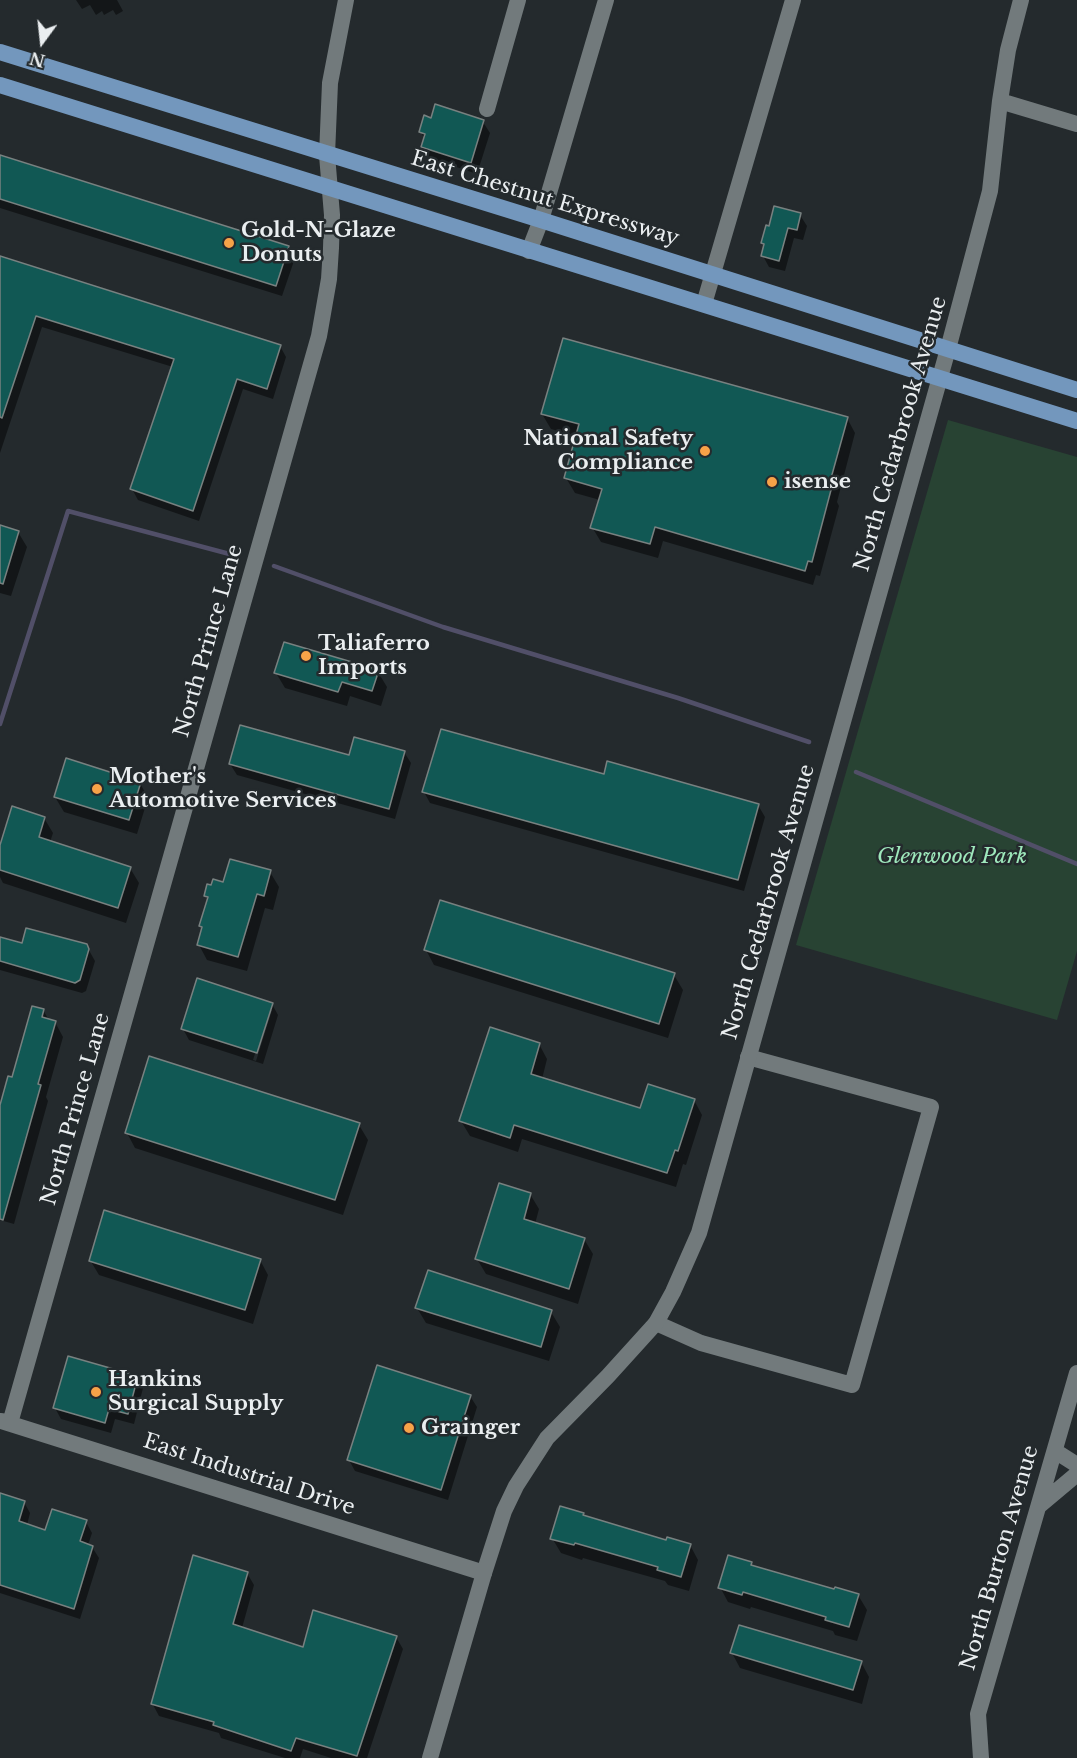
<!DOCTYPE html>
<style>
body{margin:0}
#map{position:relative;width:1077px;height:1758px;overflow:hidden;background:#242a2d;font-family:"Libre Baskerville",serif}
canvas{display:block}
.north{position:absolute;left:12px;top:12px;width:60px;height:60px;-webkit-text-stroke:4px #242a2d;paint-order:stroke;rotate:195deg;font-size:16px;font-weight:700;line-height:24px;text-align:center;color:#eaeef0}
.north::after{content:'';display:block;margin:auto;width:21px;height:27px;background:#eaeef0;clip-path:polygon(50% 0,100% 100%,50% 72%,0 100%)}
</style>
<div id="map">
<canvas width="1077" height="1758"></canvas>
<div class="north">N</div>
</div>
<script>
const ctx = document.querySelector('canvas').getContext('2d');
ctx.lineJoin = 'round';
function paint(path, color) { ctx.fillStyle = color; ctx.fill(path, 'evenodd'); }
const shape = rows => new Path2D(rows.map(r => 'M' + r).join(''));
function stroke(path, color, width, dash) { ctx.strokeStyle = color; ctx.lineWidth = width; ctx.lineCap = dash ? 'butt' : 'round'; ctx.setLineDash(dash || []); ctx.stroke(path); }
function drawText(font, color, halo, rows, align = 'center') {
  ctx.font = font + ' "Libre Baskerville",serif'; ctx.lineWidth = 5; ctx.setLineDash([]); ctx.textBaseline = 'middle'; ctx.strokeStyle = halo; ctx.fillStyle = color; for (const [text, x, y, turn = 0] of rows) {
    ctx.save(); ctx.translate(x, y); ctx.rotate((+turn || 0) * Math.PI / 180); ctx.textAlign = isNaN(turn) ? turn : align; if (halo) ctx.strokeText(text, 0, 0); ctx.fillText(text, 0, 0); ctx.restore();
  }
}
paint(shape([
 [948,420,1077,457,1077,951,1057,1020,796,945]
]), '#284333');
paint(shape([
 [76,0,117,0,123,11,116,15,113,10,104,15,102,11,96,15,90,5,82,9],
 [432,120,483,122,490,133,477,174,430,158,423,147,425,140,421,132],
 [0,156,288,247,295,258,282,296,0,208],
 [800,215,807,226,803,240,794,238,785,271,769,267,763,256,765,246,763,243],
 [0,257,280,346,286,357,273,399,243,389,199,521,138,500,132,489,173,367,42,327,0,453],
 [542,414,847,418,855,433,837,502,839,506,820,576,816,575,813,585,663,541,658,558,601,542,592,527,600,500,575,493,566,478,577,436,551,429],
 [0,527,18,532,27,547,11,596,0,593],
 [378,672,387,687,381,706,350,696,347,706,285,688,276,673],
 [404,752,411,763,395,819,237,775,230,764],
 [605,776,758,805,765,817,744,891,430,803,424,792],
 [140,783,148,798,137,834,64,812,55,797],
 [44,818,53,833,50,842,130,868,139,883,126,923,3,883,0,877,0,850],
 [270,872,279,887,273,910,265,908,247,971,207,960,199,945,203,929,201,926,208,900,206,895,224,884],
 [0,938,23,945,86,945,95,961,86,991,82,993,0,970],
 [426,950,674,975,683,990,668,1038,434,965],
 [272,1004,278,1015,263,1064,189,1040,183,1029],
 [269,1010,272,1010,256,1061,253,1060],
 [43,1010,49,1020,55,1022,63,1037,46,1097,48,1101,14,1224,0,1220,0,1111],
 [539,1044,547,1059,542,1079,641,1110,694,1100,702,1115,686,1165,683,1164,676,1187,522,1139,518,1152,470,1136,461,1121],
 [359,1125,368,1140,343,1215,135,1148,127,1133],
 [530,1194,539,1209,535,1224,584,1239,593,1254,578,1304,486,1274,477,1259],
 [90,1260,260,1260,268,1275,253,1324,99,1275],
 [429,1272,551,1312,560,1327,549,1361,426,1323,417,1308],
 [137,1377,143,1388,134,1424,115,1419,111,1433,61,1419,55,1408],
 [470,1396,477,1407,448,1500,355,1471,349,1460],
 [0,1495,24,1502,30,1513,27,1525,46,1531,86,1522,92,1533,88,1545,92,1547,99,1558,80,1619,0,1593],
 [583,1514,584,1517,667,1541,690,1545,698,1560,689,1591,668,1585,665,1581,583,1558,582,1560,561,1553,552,1538],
 [751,1563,753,1567,835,1591,858,1595,867,1610,857,1641,835,1635,833,1631,751,1607,750,1609,728,1602,720,1587],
 [247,1573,254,1585,242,1628,304,1648,396,1637,403,1649,367,1758,331,1758,303,1749,300,1758,285,1758,221,1738,219,1733,159,1716,152,1703],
 [732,1653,861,1662,869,1677,862,1704,740,1668]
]), '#0007');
stroke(shape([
 [274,566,443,627,678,698,809,742],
 [0,724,68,511,237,556],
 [856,772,1077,864]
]), '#514f68', 4.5);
const building = shape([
 [435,104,484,120,471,163,421,147,425,134,419,132,424,115,431,118,435,104],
 [0,155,289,246,276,286,0,199,0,155],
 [774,206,801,213,797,230,788,228,779,261,761,256,764,244,761,243,766,225,769,226,774,206],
 [0,256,281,345,267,389,237,379,193,511,130,489,174,359,36,316,2,418,0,417,0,256],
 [563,338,848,417,828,489,831,490,812,562,808,561,805,571,655,527,650,544,590,528,602,489,564,478,579,424,541,414,563,338],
 [0,525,19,531,3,584,0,583,0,525],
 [284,642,379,670,372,691,342,682,338,692,274,673,284,642],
 [240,725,349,755,354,737,405,751,389,809,229,764,240,725],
 [441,729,604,774,607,761,759,804,738,880,422,792,441,729],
 [66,758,141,782,129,820,54,797,66,758],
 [12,806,45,817,39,837,131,867,118,908,0,870,0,845,12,806],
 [230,859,271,870,264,896,257,894,238,957,197,945,202,927,199,926,208,897,204,896,207,884,211,885,213,879,223,882,230,859],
 [440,900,675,973,659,1024,424,950,440,900],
 [26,928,87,944,89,949,80,980,75,983,0,961,0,937,22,943,26,928],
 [197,978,273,1003,257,1053,181,1029,197,978],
 [32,1006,44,1009,42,1017,56,1021,38,1084,41,1085,3,1220,0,1219,0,1105,8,1076,12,1077,32,1006],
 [490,1027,540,1043,531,1074,640,1108,648,1084,695,1099,678,1151,675,1150,667,1173,514,1125,510,1138,459,1121,490,1027],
 [149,1056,360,1123,335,1200,125,1133,149,1056],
 [499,1183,531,1193,524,1219,585,1238,569,1289,475,1259,499,1183],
 [104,1210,261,1259,245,1310,89,1261,104,1210],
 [428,1270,552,1310,541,1347,415,1308,428,1270],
 [68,1356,138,1376,128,1414,109,1409,105,1423,53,1408,68,1356],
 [377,1365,471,1395,441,1490,347,1460,377,1365],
 [0,1493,25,1501,19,1521,45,1530,52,1509,87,1520,80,1541,93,1546,74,1609,0,1585,0,1493],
 [560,1506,584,1513,583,1515,666,1540,667,1537,691,1544,681,1577,657,1570,658,1567,575,1543,574,1545,550,1539,560,1506],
 [193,1555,248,1572,233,1624,303,1647,313,1610,397,1636,357,1756,296,1738,291,1751,213,1725,214,1722,151,1704,193,1555],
 [728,1555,752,1562,751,1565,834,1589,835,1587,859,1594,849,1627,825,1620,826,1617,743,1592,742,1595,718,1588,728,1555],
 [739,1625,862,1661,853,1690,730,1653,739,1625]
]);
paint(building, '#115854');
stroke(building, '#788180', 1.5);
stroke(shape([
 [1000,101,1077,124],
 [487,109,518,0],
 [529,251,541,220,606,0],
 [704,304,793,0],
 [948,349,990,191,1000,101,1008,50,1021,0],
 [656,1323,701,1343,852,1385,931,1107,748,1057],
 [1,1421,484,1573],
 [10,1423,319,336,329,279,331,248,332,215,327,155,330,83,346,0],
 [1055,1451,1077,1465],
 [1040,1505,1077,1474],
 [981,1758,978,1714,1077,1373]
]), '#727a7c', 16);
stroke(shape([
 [430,1758,484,1573,504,1511,516,1486,547,1438,608,1376,656,1323,673,1292,699,1233,948,349]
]), '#727a7c', 16);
stroke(shape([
 [0,52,541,220,1077,390],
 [0,85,1077,421]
]), '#7397bd', 16);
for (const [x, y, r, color] of [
 [229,243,6,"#f7a248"],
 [705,451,6,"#f7a248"],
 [772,482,6,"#f7a248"],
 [306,656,6,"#f7a248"],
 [97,789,6,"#f7a248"],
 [96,1392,6,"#f7a248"],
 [409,1428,6,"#f7a248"]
]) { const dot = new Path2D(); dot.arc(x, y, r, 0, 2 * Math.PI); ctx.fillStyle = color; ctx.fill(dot); stroke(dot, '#242a2d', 2); }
drawText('21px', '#eaeef0', '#242a2d', [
 ["East Chestnut Expressway",545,199,17],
 ["North Cedarbrook Avenue",901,434,-74],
 ["North Prince Lane",209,641,-74],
 ["North Cedarbrook Avenue",769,902,-74],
 ["North Prince Lane",76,1109,-74],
 ["East Industrial Drive",249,1475,18],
 ["North Burton Avenue",1000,1558,-74]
]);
drawText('bold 21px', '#eaeef0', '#242a2d', [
 ["Gold-N-Glaze",241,231],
 ["Donuts",241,255],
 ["National Safety",693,439,"right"],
 ["Compliance",693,463,"right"],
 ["isense",784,482],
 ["Taliaferro",318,644],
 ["Imports",318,668],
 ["Mother's",109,777],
 ["Automotive Services",109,801],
 ["Hankins",108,1380],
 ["Surgical Supply",108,1404],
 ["Grainger",421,1428]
], 'left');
drawText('italic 21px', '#9ee8bc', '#242a2d', [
 ["Glenwood Park",952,857]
]);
</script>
